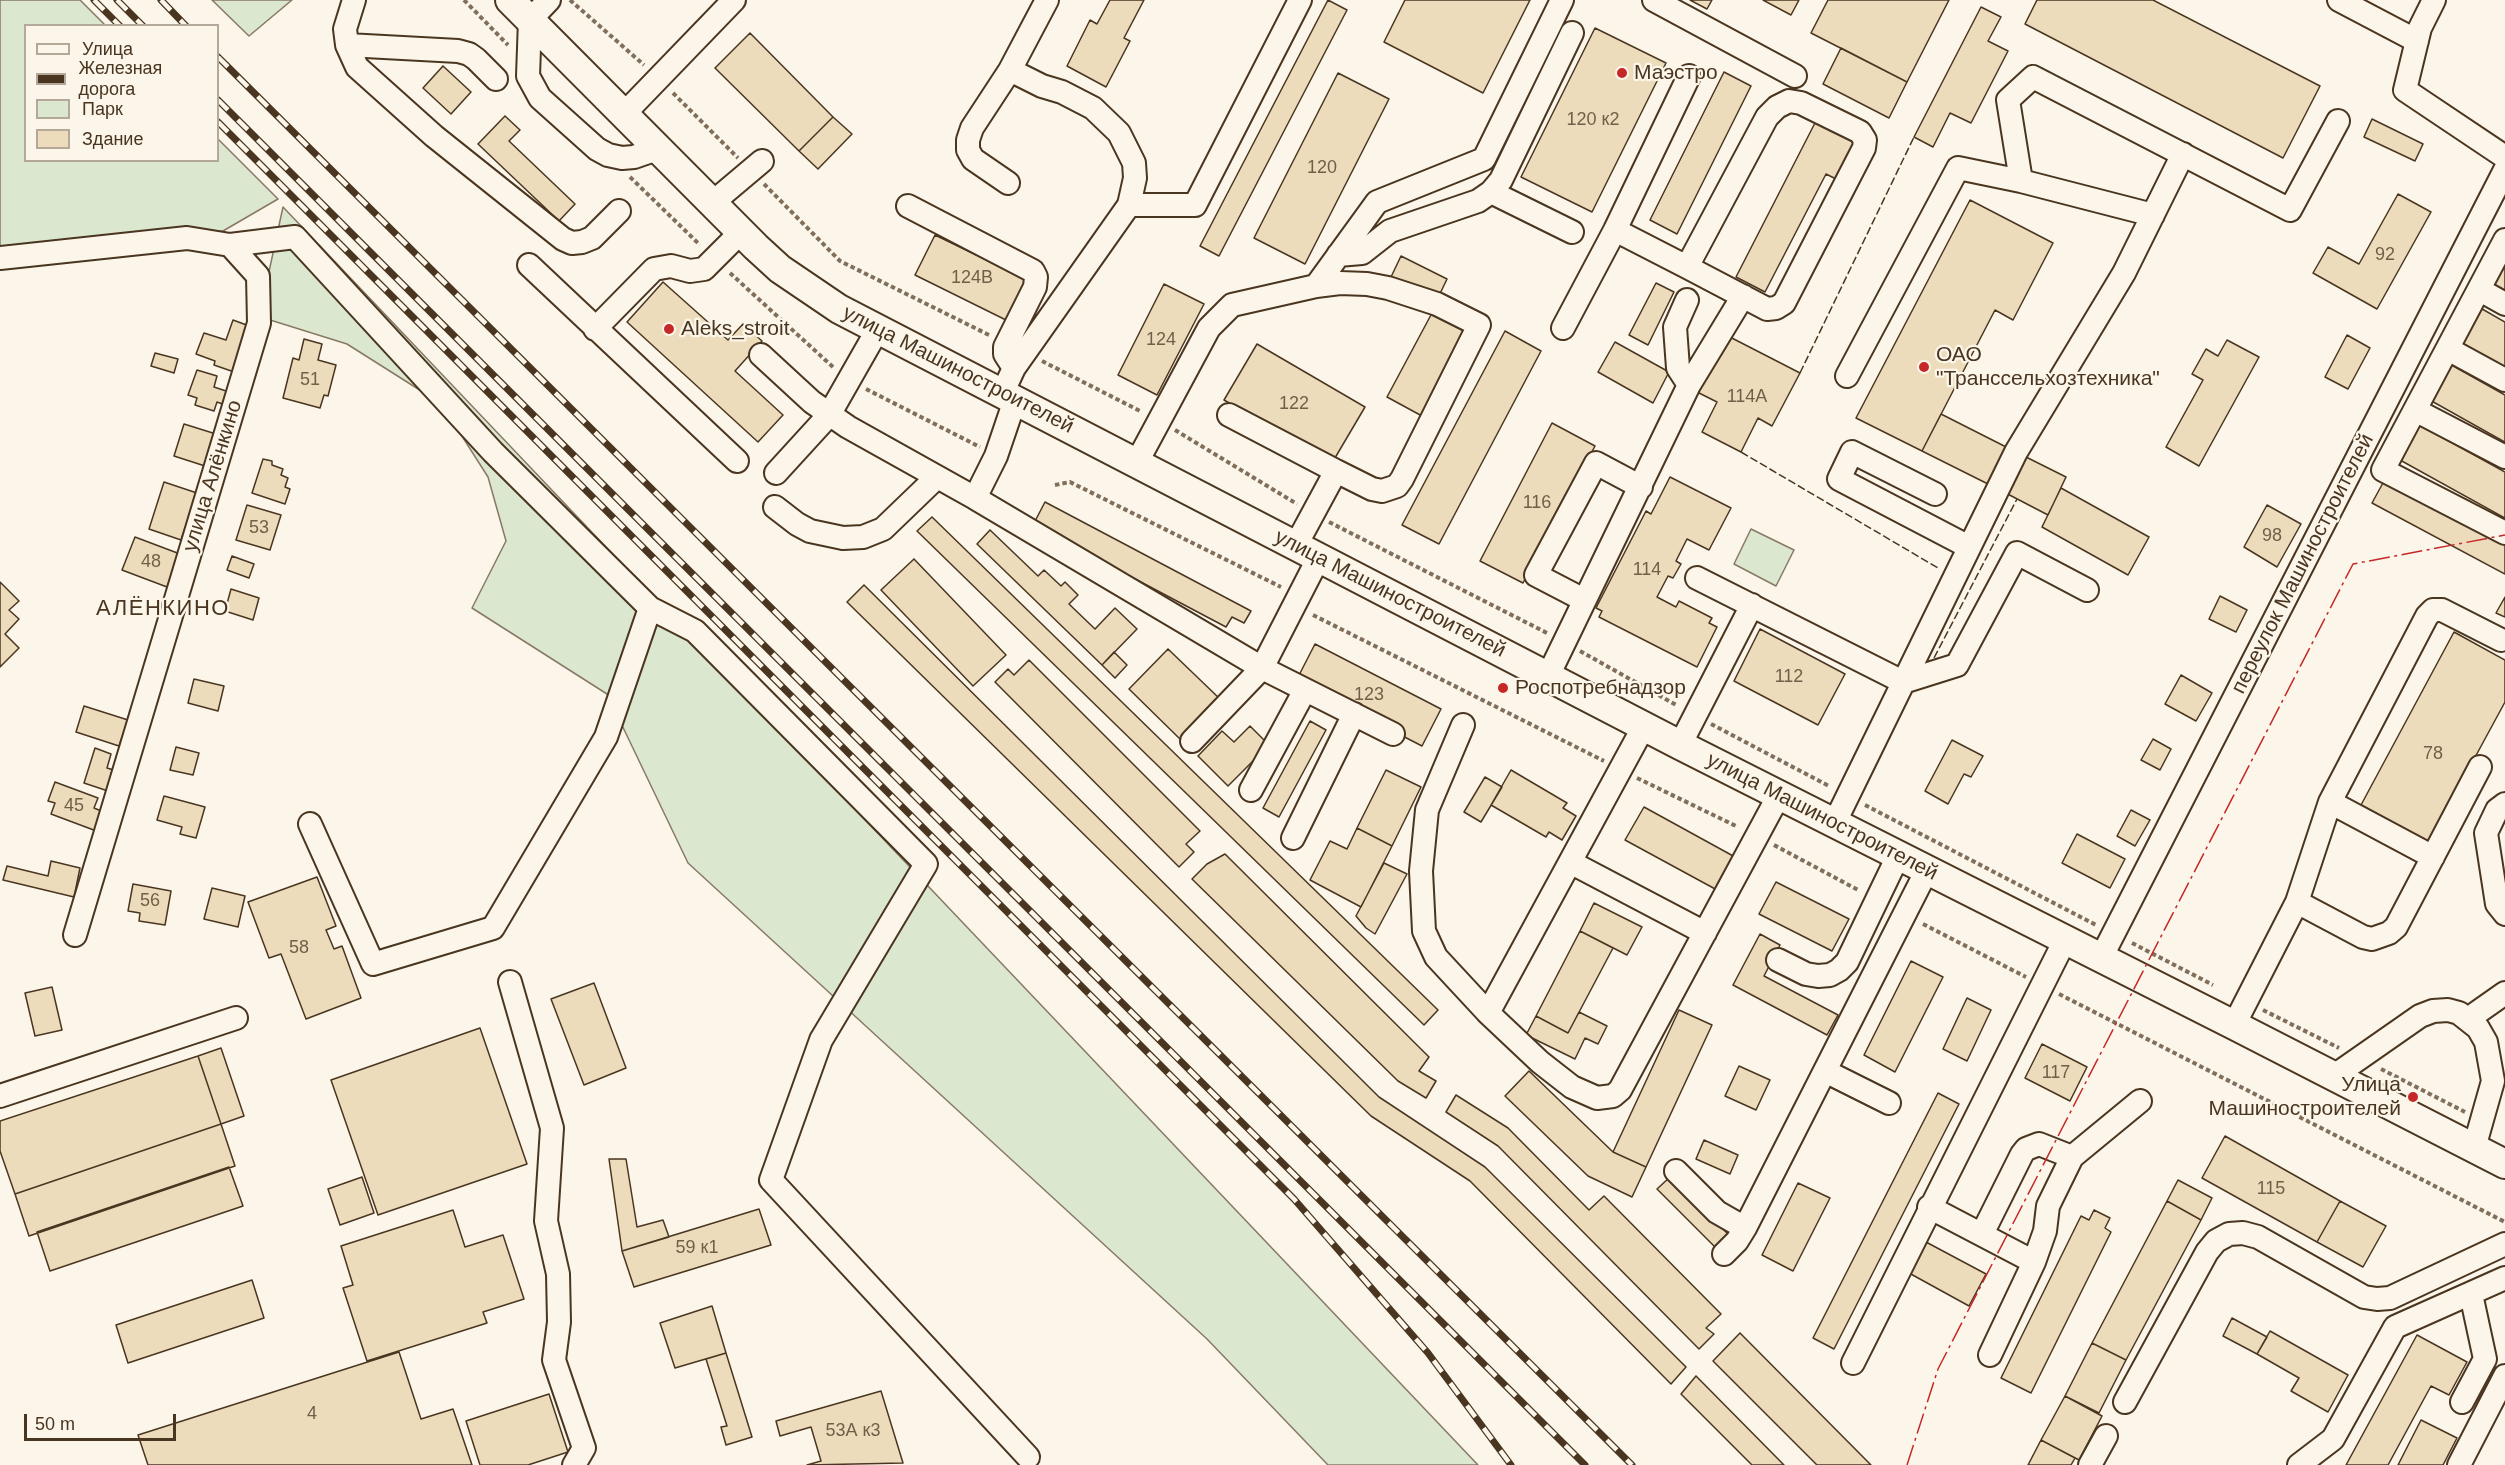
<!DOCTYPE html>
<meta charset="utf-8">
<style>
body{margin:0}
#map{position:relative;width:2505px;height:1465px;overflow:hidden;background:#fbf6e9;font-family:Arial,sans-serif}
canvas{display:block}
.legend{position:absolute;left:24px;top:24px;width:195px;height:138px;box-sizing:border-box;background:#fbf6e9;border:2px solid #b4a999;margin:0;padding:8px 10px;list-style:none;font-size:18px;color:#4a3520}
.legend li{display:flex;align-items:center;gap:12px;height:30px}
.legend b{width:30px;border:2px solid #b4a999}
.scale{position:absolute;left:24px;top:1414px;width:152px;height:27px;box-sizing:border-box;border:3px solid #4a3520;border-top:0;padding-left:8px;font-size:18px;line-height:21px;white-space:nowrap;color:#4a3520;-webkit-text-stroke:4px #fbf6e9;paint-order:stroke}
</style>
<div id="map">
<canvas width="2505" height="1465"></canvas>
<ul class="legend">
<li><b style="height:8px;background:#fbf6e9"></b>Улица</li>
<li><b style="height:8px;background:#4a3520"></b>Железная дорога</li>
<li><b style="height:16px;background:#dce7d0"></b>Парк</li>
<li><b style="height:16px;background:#ecdcbc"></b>Здание</li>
</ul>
<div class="scale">50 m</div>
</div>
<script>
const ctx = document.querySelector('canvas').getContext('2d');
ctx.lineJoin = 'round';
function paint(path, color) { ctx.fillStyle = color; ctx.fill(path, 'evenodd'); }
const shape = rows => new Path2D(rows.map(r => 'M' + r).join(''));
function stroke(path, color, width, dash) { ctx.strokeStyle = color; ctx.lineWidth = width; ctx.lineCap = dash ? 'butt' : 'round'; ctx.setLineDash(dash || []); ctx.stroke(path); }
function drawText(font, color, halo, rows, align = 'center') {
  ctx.font = font + ' Arial,sans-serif'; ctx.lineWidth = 4.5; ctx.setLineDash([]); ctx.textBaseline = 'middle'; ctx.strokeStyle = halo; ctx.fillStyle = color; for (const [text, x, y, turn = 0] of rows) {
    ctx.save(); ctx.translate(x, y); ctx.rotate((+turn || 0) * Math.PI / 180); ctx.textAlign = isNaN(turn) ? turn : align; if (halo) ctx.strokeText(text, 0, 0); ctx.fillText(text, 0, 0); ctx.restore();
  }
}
const green = shape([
 [0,0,80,0,105,25,26,26,26,160,218,160,218,139,278,199,223,231,0,251,0,0],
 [212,0,292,0,249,36,212,0],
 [283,207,1478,1465,1328,1465,1207,1339,688,863,607,694,472,608,506,541,488,477,446,411,426,394,347,344,267,319,265,290,283,207],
 [1751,529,1794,550,1776,586,1734,564,1751,529]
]);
paint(green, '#dce7d0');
stroke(green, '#887966', 1.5);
const building = shape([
 [1110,0,1144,0,1124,38,1130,41,1106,87,1067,66,1090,20,1097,24,1110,0],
 [1328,0,1347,10,1219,256,1200,246,1328,0],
 [1405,0,1530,0,1483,93,1384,42,1405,0],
 [1690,0,1712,0,1707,9,1690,0],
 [1763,0,1799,0,1791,15,1763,0],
 [1828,0,1949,0,1907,82,1811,33,1828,0],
 [2037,0,2153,0,2320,86,2283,158,2025,24,2037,0],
 [1981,7,2001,17,1988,41,2008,51,1971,123,1950,113,1933,147,1914,137,1981,7],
 [1595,28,1666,63,1592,212,1521,177,1595,28],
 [750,33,833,117,799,151,715,68,750,33],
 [1841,48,1907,82,1889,118,1823,84,1841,48],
 [443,66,471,92,451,114,423,88,443,66],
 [1724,72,1751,86,1677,234,1650,220,1724,72],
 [1338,73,1389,99,1305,264,1254,238,1338,73],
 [505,116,520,130,509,141,575,204,559,221,478,144,505,116],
 [833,117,852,134,818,169,799,151,833,117],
 [2372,119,2423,144,2415,161,2364,137,2372,119],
 [1816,121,1855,141,1836,179,1826,174,1765,292,1736,277,1816,121],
 [2398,194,2431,212,2377,309,2313,273,2328,247,2359,264,2398,194],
 [1970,200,2053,243,2013,320,1995,310,1922,451,1856,418,1970,200],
 [935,235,1030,281,1010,322,915,275,935,235],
 [1401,256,1447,279,1437,300,1391,277,1401,256],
 [2505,259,2505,291,2491,283,2505,259],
 [663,282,728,340,743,324,762,341,735,371,783,415,758,442,627,322,663,282],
 [1656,283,1674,292,1648,345,1629,335,1656,283],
 [1164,284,1204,304,1157,395,1118,375,1164,284],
 [2477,306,2505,322,2505,367,2458,341,2477,306],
 [1432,313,1467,332,1422,416,1387,397,1432,313],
 [233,320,252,327,237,373,214,365,215,361,196,354,204,333,226,340,233,320],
 [1505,331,1541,351,1439,544,1402,525,1505,331],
 [1726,335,1800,373,1772,426,1758,418,1741,452,1702,432,1717,402,1697,392,1726,335],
 [2347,335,2370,348,2348,389,2325,377,2347,335],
 [304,339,322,344,318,360,336,365,328,396,324,395,320,408,283,398,293,358,299,360,304,339],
 [2227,340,2259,357,2199,466,2166,447,2203,380,2192,374,2206,349,2218,356,2227,340],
 [1615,342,1669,372,1653,403,1598,372,1615,342],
 [1257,344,1365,407,1332,463,1224,400,1257,344],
 [155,353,178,359,174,373,151,366,155,353],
 [2448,363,2505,395,2505,442,2428,399,2448,363],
 [197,370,217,376,214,387,229,392,225,405,217,402,214,411,195,405,197,398,188,395,197,370],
 [1941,414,2016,452,1998,489,1922,451,1941,414],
 [1552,423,1595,446,1523,583,1480,561,1552,423],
 [184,424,216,434,205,466,174,456,184,424],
 [2420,425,2505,472,2505,518,2400,460,2420,425],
 [2016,452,2066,477,2048,515,1998,489,2016,452],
 [263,459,272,461,272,465,283,469,281,475,288,478,285,487,290,489,285,504,252,493,263,459],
 [1670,477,1731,508,1709,550,1687,539,1676,561,1681,564,1673,578,1668,576,1657,597,1676,607,1679,601,1712,618,1709,623,1717,627,1697,667,1599,617,1602,611,1596,608,1646,511,1651,514,1670,477],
 [2384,481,2505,545,2505,574,2372,503,2384,481],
 [164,482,197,493,181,540,149,529,164,482],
 [2061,488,2149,537,2128,575,2042,527,2061,488],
 [1045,502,1251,611,1244,623,1232,617,1226,627,1033,525,1045,502],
 [247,505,281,515,270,550,236,540,247,505],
 [2267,505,2301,524,2277,567,2244,547,2267,505],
 [932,517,1438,1010,1424,1025,917,531,932,517],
 [990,530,1038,576,1044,570,1061,586,1065,582,1078,595,1069,604,1095,629,1115,608,1137,629,1102,665,977,544,990,530],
 [135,537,180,554,167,587,122,570,135,537],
 [232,556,254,564,249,578,227,570,232,556],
 [914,559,1006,655,973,686,881,590,914,559],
 [0,582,19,601,9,610,19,619,5,634,19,648,0,667,0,582],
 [864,585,1379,1097,1485,1167,1686,1367,1671,1384,1470,1181,1371,1116,847,602,864,585],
 [231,589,259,598,253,620,225,611,231,589],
 [2220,596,2247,610,2236,632,2209,619,2220,596],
 [2505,597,2505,617,2496,613,2505,597],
 [1760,629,1845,674,1818,725,1734,681,1760,629],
 [2454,632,2505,660,2505,702,2429,842,2361,805,2454,632],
 [1315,644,1441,709,1422,746,1296,681,1315,644],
 [1168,649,1220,699,1181,740,1129,689,1168,649],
 [1114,652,1127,665,1115,678,1102,665,1114,652],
 [1029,660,1200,831,1186,844,1194,852,1179,867,995,682,1008,669,1014,675,1029,660],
 [2181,675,2212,693,2196,721,2165,704,2181,675],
 [194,679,224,686,218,711,188,703,194,679],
 [84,706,128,720,119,746,76,732,84,706],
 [1310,721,1326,730,1279,817,1263,808,1310,721],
 [1250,726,1269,745,1228,786,1198,756,1222,731,1234,742,1250,726],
 [2153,739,2171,749,2160,770,2141,760,2153,739],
 [1952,740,1983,756,1971,777,1964,774,1948,804,1925,791,1952,740],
 [176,747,199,753,193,775,170,770,176,747],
 [95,748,111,754,107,768,117,771,111,792,84,783,95,748],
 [1386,770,1421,787,1392,846,1357,828,1386,770],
 [1511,770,1567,803,1563,808,1576,816,1562,840,1549,832,1546,837,1491,805,1511,770],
 [1485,777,1502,787,1481,822,1464,812,1485,777],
 [55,782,98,798,94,808,106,813,99,832,51,814,55,803,48,801,55,782],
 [164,796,205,807,196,838,180,834,182,827,157,820,164,796],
 [1644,807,1735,857,1717,890,1625,840,1644,807],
 [2131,810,2150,820,2135,846,2117,836,2131,810],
 [1357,828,1392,846,1361,907,1310,880,1330,841,1347,849,1357,828],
 [2077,834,2125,859,2110,888,2062,863,2077,834],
 [1225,854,1429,1057,1419,1071,1436,1081,1426,1098,1398,1081,1192,879,1207,864,1225,854],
 [51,861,80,868,74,897,3,880,7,866,48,876,51,861],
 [1384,863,1407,874,1375,934,1366,928,1356,916,1384,863],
 [317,877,336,926,326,930,334,949,342,946,361,998,306,1019,281,954,269,958,248,902,317,877],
 [1776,882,1849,919,1832,951,1759,914,1776,882],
 [133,884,171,891,165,925,139,921,140,913,128,911,133,884],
 [212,888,245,896,238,927,204,919,212,888],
 [1594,903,1642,927,1627,955,1580,931,1594,903],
 [1580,931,1613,948,1568,1033,1536,1016,1580,931],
 [1760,934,1780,945,1764,976,1838,1015,1827,1035,1733,985,1760,934],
 [1911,961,1943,977,1895,1072,1864,1055,1911,961],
 [594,983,626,1068,584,1085,551,999,594,983],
 [52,987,62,1030,35,1036,25,993,52,987],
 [1967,998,1991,1010,1967,1061,1943,1049,1967,998],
 [1679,1010,1712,1025,1646,1167,1613,1152,1679,1010],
 [1579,1012,1607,1026,1598,1044,1585,1038,1575,1059,1526,1035,1536,1016,1568,1033,1579,1012],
 [480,1028,527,1164,378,1215,331,1080,480,1028],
 [2042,1044,2087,1067,2070,1101,2025,1078,2042,1044],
 [221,1048,244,1116,221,1124,198,1056,221,1048],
 [198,1056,221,1124,15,1194,0,1151,0,1121,198,1056],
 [1739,1066,1770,1080,1756,1110,1725,1096,1739,1066],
 [1529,1071,1613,1152,1646,1167,1632,1197,1588,1176,1505,1096,1529,1071],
 [1938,1093,1959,1104,1834,1349,1813,1338,1938,1093],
 [1456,1095,1508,1128,1589,1210,1604,1196,1721,1314,1706,1328,1714,1334,1699,1349,1498,1146,1446,1112,1456,1095],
 [221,1124,235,1166,29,1236,15,1194,221,1124],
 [2225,1136,2340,1201,2317,1242,2202,1178,2225,1136],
 [1704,1140,1738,1155,1730,1174,1696,1159,1704,1140],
 [609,1159,626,1159,637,1227,663,1220,669,1237,622,1251,609,1159],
 [229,1167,243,1206,50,1271,37,1232,229,1167],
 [362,1177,374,1213,340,1225,328,1189,362,1177],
 [1670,1177,1731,1237,1718,1250,1657,1189,1670,1177],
 [2178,1180,2212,1198,2201,1220,2167,1201,2178,1180],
 [1798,1183,1830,1198,1793,1271,1762,1255,1798,1183],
 [2167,1201,2201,1220,2126,1360,2092,1343,2167,1201],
 [2340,1201,2386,1226,2363,1267,2317,1242,2340,1201],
 [759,1209,771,1245,634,1287,622,1251,759,1209],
 [453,1210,465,1247,503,1235,524,1299,483,1312,487,1323,367,1361,343,1288,353,1285,341,1246,453,1210],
 [2094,1210,2110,1218,2105,1228,2111,1232,2031,1393,2001,1378,2081,1216,2089,1220,2094,1210],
 [1926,1242,1986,1274,1969,1306,1909,1273,1926,1242],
 [252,1280,264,1318,128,1363,116,1325,252,1280],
 [712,1306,726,1353,675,1368,660,1323,712,1306],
 [2232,1318,2267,1337,2257,1354,2223,1336,2232,1318],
 [2270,1331,2348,1375,2328,1412,2291,1391,2299,1378,2257,1354,2270,1331],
 [1740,1333,1871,1465,1817,1465,1713,1361,1740,1333],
 [2417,1335,2467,1362,2449,1395,2431,1386,2388,1465,2346,1465,2417,1335],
 [2092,1343,2126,1360,2099,1413,2065,1396,2092,1343],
 [399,1352,421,1419,453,1409,472,1465,148,1465,138,1435,399,1352],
 [726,1353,752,1437,726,1445,721,1427,727,1426,706,1359,726,1353],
 [1696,1376,1784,1465,1752,1465,1681,1394,1696,1376],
 [881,1391,903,1463,807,1465,821,1461,811,1427,780,1436,776,1421,881,1391],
 [549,1394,568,1452,528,1465,480,1465,466,1421,549,1394],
 [2065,1396,2102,1416,2079,1460,2041,1440,2065,1396],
 [2421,1420,2457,1438,2443,1465,2398,1465,2421,1420],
 [2041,1440,2075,1458,2071,1465,2028,1465,2041,1440]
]);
paint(building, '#ecdcbc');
stroke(building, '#4a3520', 1.5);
const minor = shape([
 [354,0,345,29,347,45,357,67,434,136,563,239,572,243,582,242,592,238,619,211],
 [549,0,530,20,528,76,540,98,597,149,608,155,622,158,634,157,657,149],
 [1654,0,1795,76],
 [2339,0,2417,41],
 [2434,0,2420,28,2405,90,2505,157],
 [347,45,458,51,469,54,476,59,496,79],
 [1010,70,1047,0],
 [623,115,734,0],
 [2021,181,2008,100,2033,77,2290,210,2338,121],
 [1491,192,1572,232],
 [711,204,762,161],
 [1129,205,1195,205,1300,0],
 [908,206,1033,271,1036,277,1035,287,1005,347,1005,354,1014,368],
 [1615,230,1687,267,1767,309,1776,308,1784,303,1864,148,1865,140,1860,132,1801,103,1789,101,1777,107,1767,117,1687,267],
 [2505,240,2383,470,2505,533],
 [230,245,295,237,493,452,650,608,606,737,493,928,373,964,310,824],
 [1338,255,1362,253,1390,231,1478,201,1491,192,1501,180,1572,33],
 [0,258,187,238,230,245,258,276,259,323,75,935],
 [529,265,737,461],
 [1316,286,1377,202,1484,159,1562,0],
 [2480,290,2505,304],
 [1687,300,1675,327,1678,368,1689,385],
 [1563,328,1615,230,1689,76],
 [595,329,654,269,671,266,690,271,704,269,740,233],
 [2448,349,2505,380],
 [761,355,812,402,848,427,975,498,1262,668,1393,734],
 [1847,376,1958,168,2021,181,2153,215],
 [1002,394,1014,368,1129,205,1135,178,1134,163,1119,133,1093,108,1062,92,1042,86,1010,70,972,128,968,140,968,150,973,159,1008,183],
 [2415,410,2505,457],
 [1229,415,1336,471,1296,545],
 [1137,462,1209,328,1232,305,1316,286,1340,283,1367,284,1388,288,1437,304,1479,325,1402,479,1397,486,1382,491,1372,489,1336,471],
 [776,473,829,415,878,329],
 [1935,494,1852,452,1839,479,1969,547],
 [975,498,996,456,1015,400],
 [775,507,797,524,810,531,843,538,863,537,883,529,937,477],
 [1697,578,1903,682,1957,665,2017,553,2087,590],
 [1584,600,1536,575,1596,463,1641,487],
 [650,608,695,631,926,864,821,1040,771,1180,1028,1457],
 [1548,676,1689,385,1743,296],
 [1463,725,1427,810,1421,871,1424,931,1436,957,1488,1013,1644,726],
 [1192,741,1262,668,1319,557],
 [1680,745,1752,605],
 [1251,790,1305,690],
 [2330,802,2433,857],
 [2505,804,2497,810,2486,833,2497,904,2505,914],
 [1834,824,2016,452,2124,273,2183,154],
 [1293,838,1354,714],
 [1570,862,1705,933],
 [2297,902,2363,937,2372,939,2389,933,2396,927,2480,767],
 [2101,958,2505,170],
 [1778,960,1806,974,1818,976,1830,975,1839,970,1847,962,1898,856],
 [510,982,552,1128,546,1221,558,1274,559,1322,554,1360,584,1448,574,1465],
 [1488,1013,1540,1062,1572,1087,1597,1098,1613,1096,1620,1090,1779,795],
 [2468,1019,2505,993],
 [2234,1025,2297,902,2330,802,2427,616,2433,610,2442,610,2501,640],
 [1825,1071,1889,1103],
 [2334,1076,2420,1016,2433,1011,2448,1010,2459,1013,2478,1028,2486,1042,2493,1081,2474,1148],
 [0,1096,236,1018],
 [1676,1171,1717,1212,1745,1228],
 [1929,1207,2034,1262,2045,1231,2048,1206,2072,1157,2140,1101],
 [1982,1234,2022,1154,2026,1149,2039,1144,2072,1157],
 [1724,1254,1737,1241,1745,1228,1927,870],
 [1990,1355,2034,1262],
 [1853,1363,2065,940],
 [2125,1402,2207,1252,2216,1241,2229,1234,2243,1233,2258,1237,2364,1297,2377,1299,2390,1298,2505,1244],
 [2462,1402,2485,1359,2471,1294],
 [2090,1465,2106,1436],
 [2299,1465,2333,1439,2395,1327,2505,1278],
 [2459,1465,2505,1376]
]);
const major = shape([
 [510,0,756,247,780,269,839,309,1680,745,2234,1025,2505,1164]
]);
stroke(minor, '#4a3520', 26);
stroke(major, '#4a3520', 32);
stroke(shape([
 [464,0,508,45],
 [570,0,644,65],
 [673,93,738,158],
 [630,177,700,245],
 [764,184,840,261,989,335],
 [730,273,833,367],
 [1042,361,1142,412],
 [866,389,980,447],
 [1175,430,1297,504],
 [1055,485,1070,482,1281,587],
 [1329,522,1547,633],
 [1313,615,1604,761],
 [1580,651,1678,706],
 [1711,724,1829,786],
 [1637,778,1738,827],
 [1865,805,2096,925],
 [1774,845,1860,891],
 [1923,924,2026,977],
 [2132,943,2213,985],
 [2059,994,2505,1222],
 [2263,1010,2339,1048],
 [2381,1069,2465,1112]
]), '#7f6f5c', 4, [4.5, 3]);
stroke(minor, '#fbf6e9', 22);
stroke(major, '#fbf6e9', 28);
const rail = shape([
 [94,0,120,26],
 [117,0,143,26],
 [161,0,186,26],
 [218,57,1632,1465],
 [218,100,1585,1465],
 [218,122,1294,1199,1428,1353,1511,1465]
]);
stroke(rail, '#4a3520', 7);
stroke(rail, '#fbf6e9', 4.5, [14]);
stroke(shape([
 [1800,373,1914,137],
 [1741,452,1938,568],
 [1934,658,2017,499]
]), '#4a3520', 1.5, [8, 3]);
stroke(shape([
 [1907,1465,1938,1369,2353,564,2505,535]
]), '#c62828', 1.5, [21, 4.5, 3, 4.5]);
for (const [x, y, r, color] of [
 [1622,73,6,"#c62828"],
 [669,329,6,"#c62828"],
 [1924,367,6,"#c62828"],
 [1503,688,6,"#c62828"],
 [2413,1097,6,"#c62828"]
]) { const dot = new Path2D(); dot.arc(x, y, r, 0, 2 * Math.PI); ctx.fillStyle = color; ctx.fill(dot); stroke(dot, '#fbf6e9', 2); }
drawText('18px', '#725f47', null, [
 ["120 к2",1593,120],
 ["120",1322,168],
 ["92",2385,255],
 ["124В",972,278],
 ["124",1161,340],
 ["51",310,380],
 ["114А",1747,397],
 ["122",1294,404],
 ["116",1537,503],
 ["53",259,528],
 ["98",2272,536],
 ["48",151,562],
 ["114",1647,570],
 ["112",1789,677],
 ["123",1369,695],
 ["78",2433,754],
 ["45",74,806],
 ["56",150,901],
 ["58",299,948],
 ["117",2056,1073],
 ["115",2271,1189],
 ["59 к1",697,1248],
 ["4",312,1414],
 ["53А к3",853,1431]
]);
drawText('21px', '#4a3520', '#fbf6e9', [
 ["Маэстро",1634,73],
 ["Aleks_stroit",681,329],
 ["ОАО",1936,355],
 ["\"Транссельхозтехника\"",1936,379],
 ["Роспотребнадзор",1515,688],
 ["Улица",2401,1085,"right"],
 ["Машиностроителей",2401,1109,"right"]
], 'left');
drawText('21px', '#4a3520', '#fbf6e9', [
 ["улица Машиностроителей",958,370,27],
 ["улица Алёнкино",213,476,-73],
 ["переулок Машиностроителей",2303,564,-63],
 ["улица Машиностроителей",1390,594,27],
 ["улица Машиностроителей",1822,817,27]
]);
ctx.letterSpacing = '1.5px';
drawText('22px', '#4a3520', '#fbf6e9', [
 ["АЛЁНКИНО",163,609]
]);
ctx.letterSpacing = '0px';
</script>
